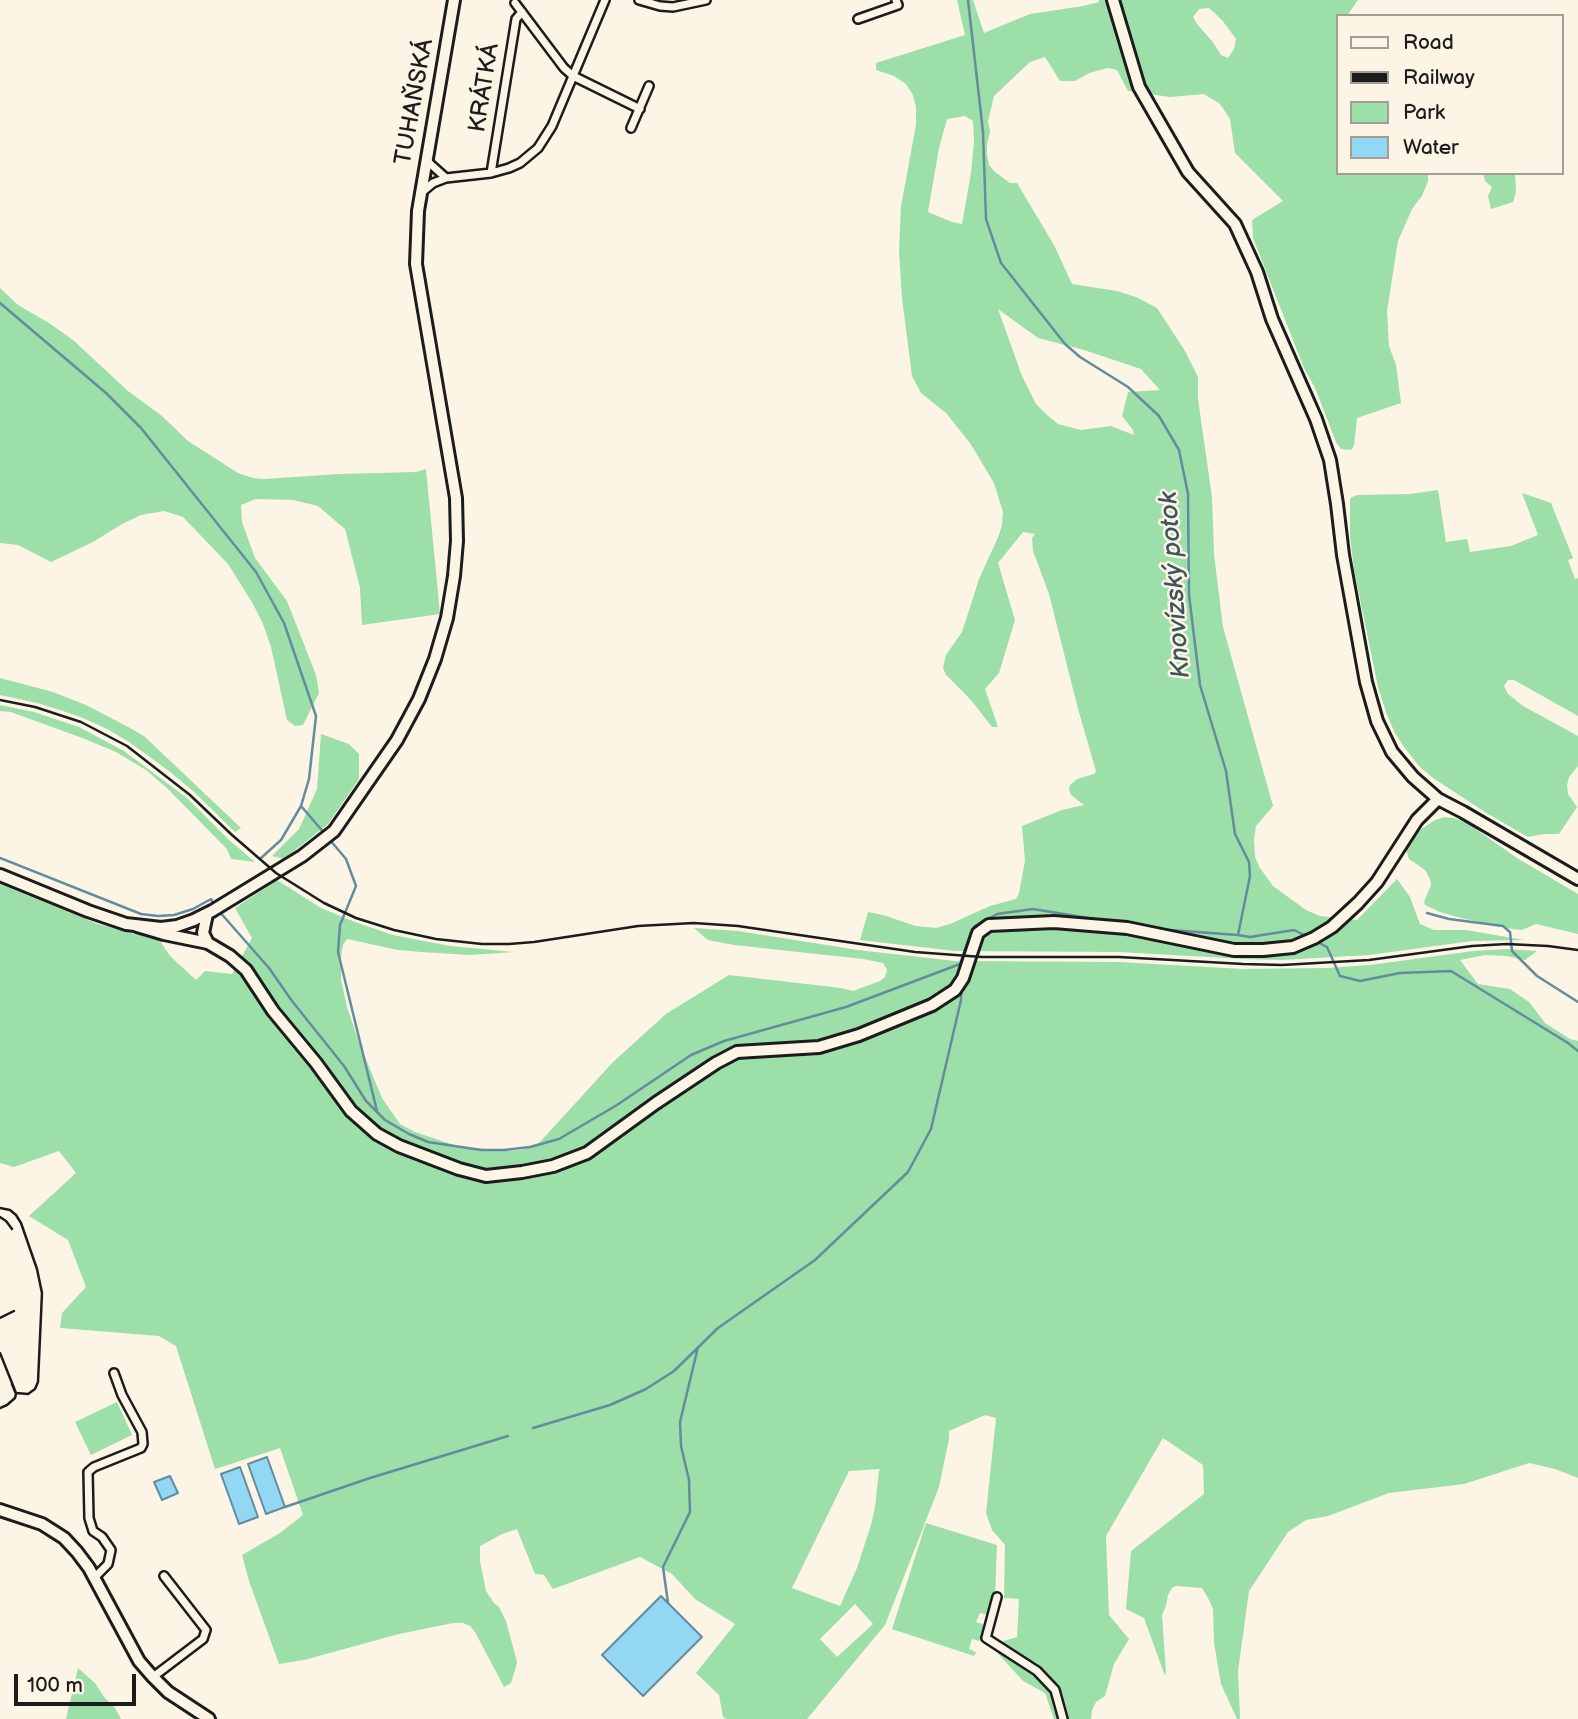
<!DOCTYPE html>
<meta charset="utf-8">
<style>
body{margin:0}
#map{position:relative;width:1578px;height:1719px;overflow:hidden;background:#fcf5e5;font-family:"Balsamiq Sans",sans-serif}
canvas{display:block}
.legend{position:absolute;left:1336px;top:14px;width:228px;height:161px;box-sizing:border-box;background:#fcf5e5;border:2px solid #a29e95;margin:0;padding:9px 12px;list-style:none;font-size:21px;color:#1c1c1c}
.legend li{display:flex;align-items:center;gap:14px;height:35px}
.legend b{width:35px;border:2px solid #a29e95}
.scale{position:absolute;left:14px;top:1674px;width:122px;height:32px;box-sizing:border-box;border:4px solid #1c1c1c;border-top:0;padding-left:9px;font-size:21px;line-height:24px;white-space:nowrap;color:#1c1c1c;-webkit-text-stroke:5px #fcf5e5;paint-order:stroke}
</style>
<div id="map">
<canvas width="1578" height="1719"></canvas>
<ul class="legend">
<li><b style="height:9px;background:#fcf5e5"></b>Road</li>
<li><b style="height:9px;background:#1c1c1c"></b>Railway</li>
<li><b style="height:19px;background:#9cdfa9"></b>Park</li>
<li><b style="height:19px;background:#92d7f4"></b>Water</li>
</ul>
<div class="scale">100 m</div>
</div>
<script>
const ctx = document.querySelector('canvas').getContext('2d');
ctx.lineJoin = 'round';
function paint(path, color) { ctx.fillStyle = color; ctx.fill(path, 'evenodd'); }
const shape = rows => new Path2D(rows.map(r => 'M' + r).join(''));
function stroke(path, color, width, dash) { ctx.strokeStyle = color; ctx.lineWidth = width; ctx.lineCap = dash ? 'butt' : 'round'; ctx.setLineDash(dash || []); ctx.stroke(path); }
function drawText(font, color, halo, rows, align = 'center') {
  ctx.font = font + ' "Balsamiq Sans",sans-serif'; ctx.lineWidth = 5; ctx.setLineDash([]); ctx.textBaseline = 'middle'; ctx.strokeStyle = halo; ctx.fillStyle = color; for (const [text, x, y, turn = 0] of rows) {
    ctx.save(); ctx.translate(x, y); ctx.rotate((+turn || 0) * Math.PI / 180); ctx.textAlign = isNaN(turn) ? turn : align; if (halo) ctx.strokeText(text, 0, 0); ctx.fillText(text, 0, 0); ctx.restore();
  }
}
paint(shape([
 [957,0,973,0,984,33,1030,14,1083,6,1099,2,1099,0,1358,0,1347,16,1338,16,1338,173,1428,173,1428,181,1422,196,1412,209,1398,241,1387,311,1389,346,1396,365,1401,403,1357,418,1354,446,1351,450,1341,449,1336,442,1315,388,1304,368,1253,238,1252,220,1283,201,1235,153,1230,119,1220,104,1204,94,1170,97,1128,91,1117,70,1108,68,1089,73,1075,81,1060,81,1045,57,1030,62,994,96,988,121,990,131,987,145,987,154,989,165,995,172,1010,183,1017,183,1054,245,1072,284,1117,291,1136,297,1157,308,1185,351,1198,377,1198,399,1212,497,1214,554,1223,627,1273,806,1256,826,1254,840,1255,857,1260,868,1273,886,1306,910,1320,916,1357,920,1397,879,1410,897,1420,924,1434,930,1466,930,1524,940,1472,941,1369,955,1282,960,1243,959,1119,952,955,951,860,940,868,912,883,915,916,926,936,928,950,924,990,906,1016,899,1019,893,1025,861,1022,826,1062,810,1084,805,1071,795,1069,789,1070,785,1077,779,1094,774,1096,771,1078,709,1049,594,1033,551,1032,538,1035,534,1023,532,998,563,1015,620,999,673,985,689,998,727,992,727,971,700,946,675,943,668,946,655,962,632,979,579,999,535,1002,525,1003,512,994,483,970,443,946,413,921,393,912,376,902,298,899,251,901,206,916,125,916,108,913,95,906,84,894,76,876,70,876,63,965,35],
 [1209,8,1222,20,1236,39,1234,49,1228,58,1221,55,1212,41,1197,24,1193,17,1199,9],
 [965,116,973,121,974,141,971,173,962,224,952,222,928,212,939,148,947,119],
 [998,309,1038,338,1084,350,1141,369,1160,390,1128,392,1122,416,1133,430,1134,435,1111,426,1081,430,1058,424,1047,415,1036,404,1022,376],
 [1483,173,1515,173,1516,192,1513,202,1491,209,1488,196,1492,187,1485,181],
 [0,288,18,305,49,323,73,340,128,391,162,416,188,441,238,473,253,478,264,479,339,474,416,472,426,469,440,614,362,625,360,588,345,529,318,506,293,500,256,499,241,505,242,522,255,558,287,601,316,675,319,693,303,725,295,726,287,720,271,647,263,624,253,604,228,564,183,517,164,511,141,515,122,524,93,542,51,562,18,545,0,543],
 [1438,490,1446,542,1467,539,1470,552,1511,546,1538,535,1522,493,1551,503,1573,558,1568,560,1575,579,1578,578,1578,716,1514,680,1508,680,1504,686,1508,694,1523,706,1578,736,1578,766,1569,777,1567,785,1568,794,1577,807,1559,834,1544,834,1528,837,1488,814,1433,778,1419,766,1404,747,1395,733,1387,715,1378,687,1354,570,1350,536,1350,499,1354,496,1359,495,1410,494],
 [0,678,53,692,86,705,130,728,144,736,241,828,235,832,193,791,169,771,129,742,107,729,83,718,63,711,37,703,0,695],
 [0,705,34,712,79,727,124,751,187,798,228,839,255,862,231,859,227,849,218,840,169,790,146,770,116,752,85,739,11,712,0,711],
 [321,734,349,744,359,754,359,779,328,824,284,859,272,856,299,829,317,789],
 [1444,817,1454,818,1467,823,1517,858,1578,894,1578,934,1536,924,1522,930,1512,929,1461,918,1440,912,1425,905,1424,902,1431,885,1430,879,1425,870,1409,859,1406,849,1420,830,1435,820],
 [277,880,321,908,355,922,393,935,450,946,514,952,470,955,421,952,398,950,347,939,343,945,341,956,341,979,347,1007,360,1045,382,1098,400,1124,415,1132,457,1146,506,1151,521,1150,539,1143,613,1062,666,1014,729,975,841,988,853,991,880,981,885,977,887,970,883,963,863,959,734,945,708,940,694,928,738,931,858,950,955,961,1119,962,1243,969,1327,968,1370,965,1473,951,1507,949,1537,951,1525,960,1506,956,1485,955,1460,960,1478,984,1510,989,1529,1002,1545,1023,1570,1039,1578,1041,1578,1478,1555,1469,1529,1463,1464,1484,1389,1493,1328,1516,1306,1520,1288,1532,1249,1591,1238,1671,1240,1719,1237,1719,1221,1684,1214,1643,1213,1609,1208,1598,1202,1588,1176,1586,1172,1588,1168,1595,1166,1606,1162,1615,1166,1672,1165,1676,1144,1618,1126,1609,1131,1551,1204,1494,1203,1465,1163,1438,1106,1536,1109,1615,1129,1639,1114,1664,1105,1696,1096,1702,1092,1710,1091,1719,1054,1719,1045,1693,1023,1681,990,1645,1017,1637,1019,1599,1004,1598,1005,1545,992,1530,986,1513,996,1418,985,1415,949,1431,949,1439,939,1487,885,1625,807,1719,727,1719,723,1717,719,1695,696,1673,735,1624,695,1599,672,1574,640,1557,553,1589,544,1575,535,1574,517,1529,502,1534,480,1546,480,1561,486,1591,494,1603,499,1607,506,1621,516,1658,517,1663,511,1683,504,1687,475,1632,470,1626,463,1623,453,1623,399,1634,304,1660,279,1664,249,1581,242,1555,280,1533,303,1515,280,1448,215,1469,176,1346,159,1336,60,1328,62,1313,86,1287,68,1240,29,1216,76,1173,59,1151,14,1167,0,1163,0,884,98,924,160,941,170,956,196,980,205,971,232,974,252,938,235,908],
 [881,1469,879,1471,875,1507,871,1525,857,1568,840,1606,792,1588,849,1471],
 [855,1604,873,1624,837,1657,820,1639],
 [117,1402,132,1435,91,1455,75,1422],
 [926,1523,997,1545,995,1597,989,1615,980,1613,976,1622,985,1625,980,1641,972,1639,969,1649,976,1652,974,1656,892,1629],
 [78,1668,95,1683,104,1697,115,1708,121,1719,66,1719]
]), '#9cdfa9');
const water = shape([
 [267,1457,285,1507,266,1514,248,1464,267,1457],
 [240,1467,258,1517,239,1524,221,1474,240,1467],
 [170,1476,178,1493,162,1500,154,1482,170,1476],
 [661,1596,702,1637,643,1696,602,1655,661,1596]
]);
paint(water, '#92d7f4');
stroke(water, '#638c9e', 2);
stroke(shape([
 [968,0,983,132,986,219,1001,263,1065,344,1080,357,1128,387,1159,416,1179,450,1188,494,1189,595,1200,685,1226,771,1235,834,1249,862,1250,876,1238,935,1250,937,1294,930,1308,937],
 [0,303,106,393,141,428,256,572,284,623,316,716,309,779,301,806,326,835],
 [330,840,346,859,356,886,340,925,338,952,377,1111],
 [0,858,141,914,158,916,174,915,193,909,211,899,214,905],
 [261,858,281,840,301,806],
 [218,910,269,968,292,1001,344,1066,366,1101,385,1120,409,1134,428,1142,481,1150,504,1150,530,1147,559,1139,617,1105,691,1055,724,1041,846,1007,960,964,971,932,975,926,997,914,1033,909,1113,922],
 [1427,913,1449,919,1503,926,1510,932,1512,951,1537,976,1578,1002],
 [1157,929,1238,935],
 [1317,942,1327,947,1340,976,1360,981,1400,973,1451,971,1568,1043,1578,1051],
 [533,1428,610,1405,646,1389,674,1371,718,1328,815,1260,908,1172,931,1129,961,1000,961,988],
 [285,1507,370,1478,508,1436],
 [668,1603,663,1567,690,1512,689,1480,681,1446,680,1422,698,1347]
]), '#638c9e', 2.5);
const street = shape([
 [639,0,660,6,673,7,706,0],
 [515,3,564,68,573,76,640,109],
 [858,19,898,5,896,0],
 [631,128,649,86],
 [427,161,446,178],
 [491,173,516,19,522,12],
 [421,193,433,183,446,178,491,173,509,168,520,163,538,148,552,126,605,0],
 [94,1578,108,1564,111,1550,102,1537,93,1531,89,1518,88,1472,94,1467,141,1448,143,1444,142,1432,122,1395,114,1373],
 [997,1597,986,1638,1037,1671,1055,1690,1063,1719],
 [153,1677,203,1639,206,1630,164,1576]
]);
const secondary = shape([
 [1113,0,1139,87,1188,172,1235,224,1257,272,1272,319,1316,419,1330,460,1337,504,1343,555,1366,682,1377,721,1392,752,1413,777,1438,799,1463,812,1578,879],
 [0,875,88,911,126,924,161,928,177,926,194,920,212,911,302,856,334,831,397,740,419,699,435,659,447,618,454,576,457,541,456,498,416,264,418,211,454,0],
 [207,914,203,933,208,943],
 [137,926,164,934,208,943,230,956,246,970,273,1011,316,1063,351,1111,377,1134,399,1146,459,1169,486,1176,522,1172,553,1166,587,1153,656,1103,716,1063,737,1052,819,1047,859,1035,932,1005,955,990,963,978,978,933,989,925,1054,922,1127,928,1234,950,1263,950,1293,947,1314,938,1332,927,1358,903,1377,882,1417,820,1438,799],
 [0,1510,42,1524,64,1538,77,1552,89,1568,139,1661,152,1676,168,1692,209,1719]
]);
stroke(street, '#1c1c1c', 12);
stroke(secondary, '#1c1c1c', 16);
stroke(street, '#fcf5e5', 7);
stroke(secondary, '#fcf5e5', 10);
stroke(shape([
 [0,700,35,707,81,722,127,746,190,795,232,835,276,873,324,903,356,918,394,930,436,939,482,944,509,944,534,942,638,926,694,923,738,926,915,952,982,957,1119,957,1243,964,1282,965,1369,960,1472,946,1507,944,1548,946,1578,950],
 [0,1208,10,1210,16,1215,21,1223,37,1269,42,1293,38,1382,35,1389,28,1394,16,1393,0,1353],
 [0,1217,6,1221,12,1229],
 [0,1318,14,1311],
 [0,1408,7,1405,15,1398,16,1394,12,1384]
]), '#1c1c1c', 2.5);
drawText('24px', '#1c1c1c', '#fcf5e5', [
 ["KRÁTKÁ",485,88,-81],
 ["TUHAŇSKÁ",415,102,-80]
]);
drawText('italic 26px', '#3f545d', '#fcf5e5', [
 ["Knovízský potok",1176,585,-94]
]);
</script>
